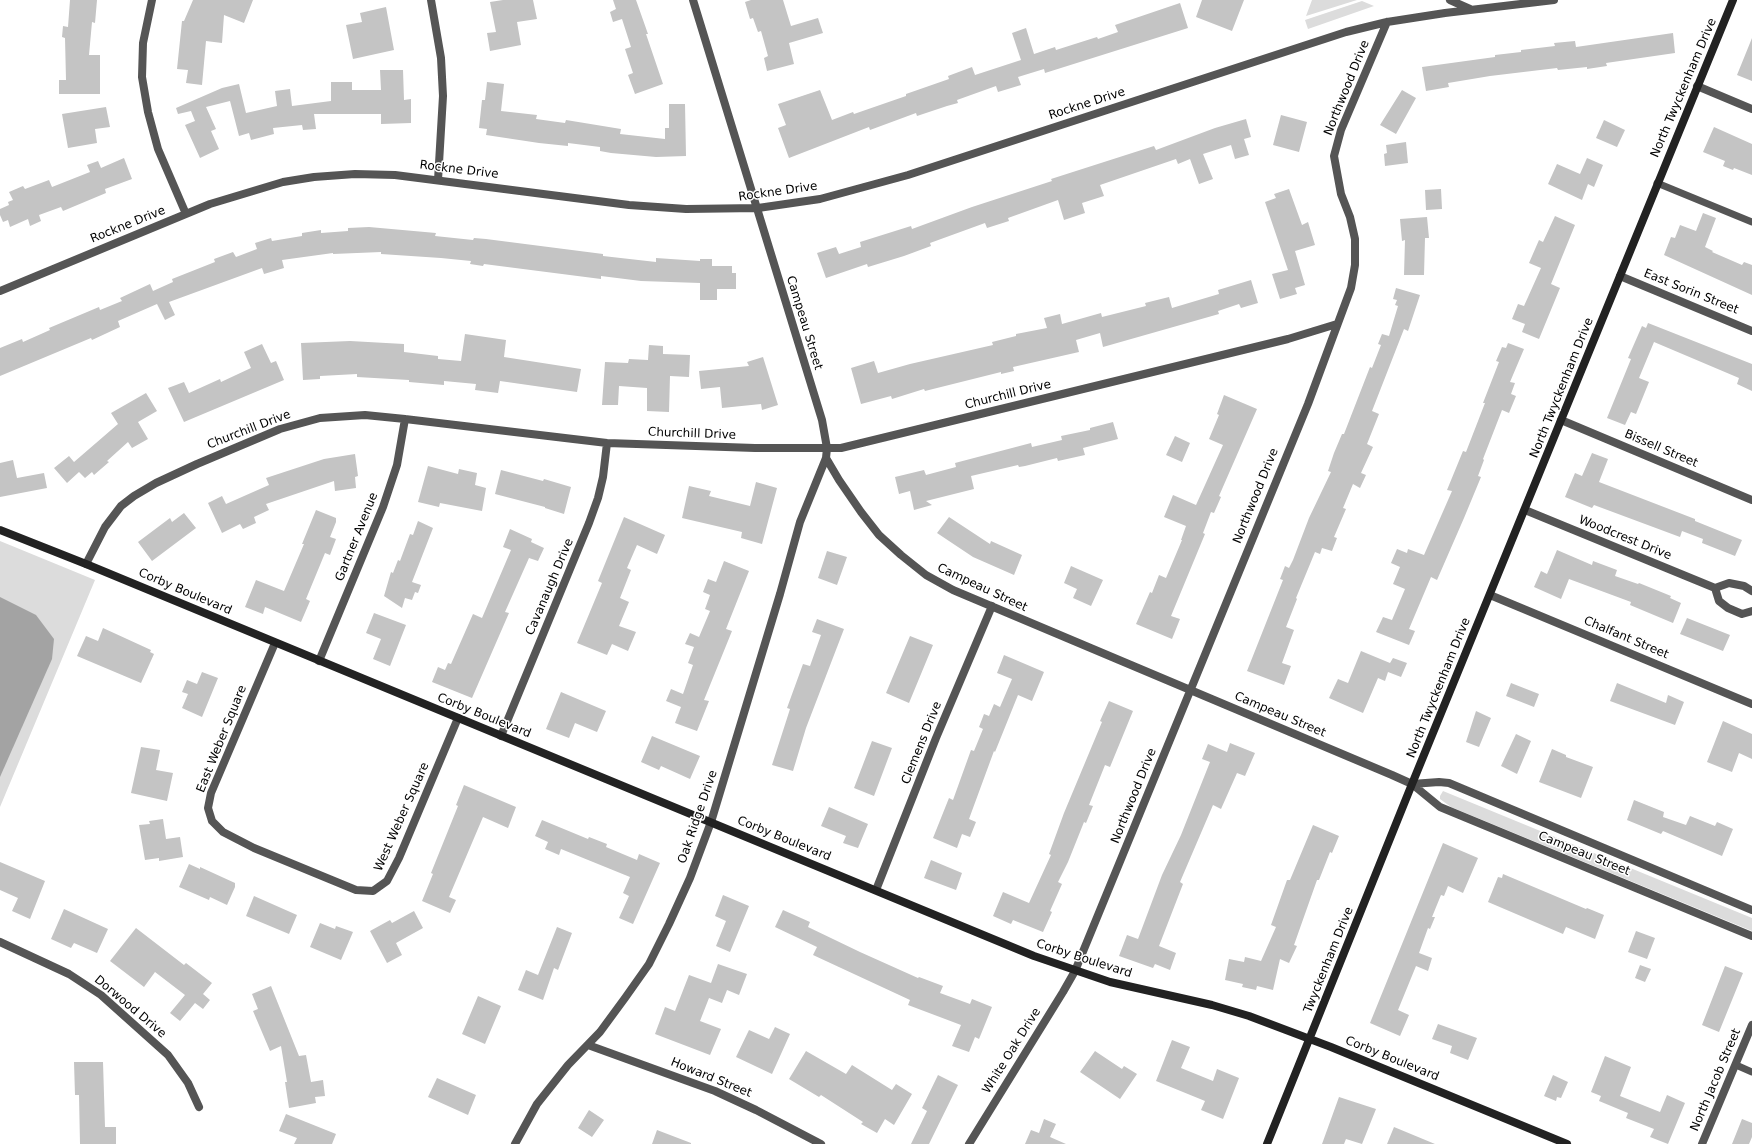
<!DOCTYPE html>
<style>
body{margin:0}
canvas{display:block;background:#fff}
</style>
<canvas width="1752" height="1144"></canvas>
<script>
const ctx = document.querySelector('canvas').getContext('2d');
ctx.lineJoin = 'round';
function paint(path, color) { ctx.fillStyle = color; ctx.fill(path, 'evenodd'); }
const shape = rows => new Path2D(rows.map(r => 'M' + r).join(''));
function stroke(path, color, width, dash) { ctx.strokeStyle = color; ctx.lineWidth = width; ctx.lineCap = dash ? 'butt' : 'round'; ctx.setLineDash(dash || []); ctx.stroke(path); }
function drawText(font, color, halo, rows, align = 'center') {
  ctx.font = font + ' "DejaVu Sans",sans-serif'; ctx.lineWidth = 3; ctx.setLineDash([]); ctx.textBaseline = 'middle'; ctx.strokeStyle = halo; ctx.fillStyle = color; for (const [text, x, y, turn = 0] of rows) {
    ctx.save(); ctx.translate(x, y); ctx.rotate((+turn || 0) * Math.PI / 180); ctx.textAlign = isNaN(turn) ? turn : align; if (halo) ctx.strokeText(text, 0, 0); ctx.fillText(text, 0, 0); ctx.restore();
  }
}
paint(shape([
 [1312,0,1357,0,1306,16],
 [1362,1,1374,6,1308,29,1305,20],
 [0,541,95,580,0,807],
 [1443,791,1752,918,1752,931,1451,807,1440,799,1440,796]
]), '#dcdcdc');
paint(shape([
 [0,597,36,615,54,639,52,659,0,777]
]), '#a3a3a3');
paint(shape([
 [70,0,97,0,95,23,92,22,89,55,100,55,100,94,59,94,59,80,66,80,65,38,62,37,63,26,68,27],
 [193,0,253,0,244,23,224,15,222,43,206,41,202,85,186,83,188,70,177,69,182,21,184,21],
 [503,0,533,0,537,19,517,22,521,45,490,51,487,33,496,32,490,2],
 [613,0,636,0,648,34,646,34,663,84,635,94,628,75,633,73,625,49,631,47,622,19,613,22,610,12,616,9],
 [751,0,783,0,791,26,818,18,823,33,789,43,794,64,767,71,764,58,768,56,761,31,758,32,753,18,750,19,745,2],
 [1202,0,1244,0,1232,31,1196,17],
 [1180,3,1188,28,1045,73,1044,69,1018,77,1021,85,998,92,996,86,957,100,958,103,947,106,917,116,916,113,870,130,869,127,789,158,778,128,786,125,778,104,820,90,832,120,853,112,854,114,906,96,906,94,949,79,948,76,972,67,975,75,1021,60,1012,33,1026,28,1034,54,1055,47,1056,50,1097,37,1098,39,1118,32,1115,25],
 [386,7,394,50,353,59,346,25,362,22,360,13],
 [1673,33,1675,53,1606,63,1607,66,1587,69,1587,67,1558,70,1557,68,1490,76,1448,83,1449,87,1426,91,1422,67,1495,57,1495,55,1521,52,1521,50,1555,46,1554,43,1575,41,1576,47],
 [1752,38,1752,81,1737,75],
 [380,70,403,70,404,100,411,99,411,123,381,124,381,114,314,114,316,129,303,130,302,125,273,128,274,134,251,140,249,133,239,136,230,101,206,107,216,129,211,131,219,149,200,158,185,125,195,121,191,111,178,114,176,108,222,88,239,84,246,113,277,106,275,91,290,89,292,106,331,101,331,82,352,82,352,90,381,90],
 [487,82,504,84,501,111,537,115,536,119,565,123,566,120,621,129,620,134,665,139,665,128,669,128,669,104,685,104,686,156,656,157,611,153,600,151,600,147,568,143,568,146,539,143,486,135,487,129,479,128,482,100,485,100],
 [1402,90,1416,98,1396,134,1380,125],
 [106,107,110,127,95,129,97,143,68,148,62,114],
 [1281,115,1307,122,1299,152,1273,145],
 [1246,119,1251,137,1244,139,1249,155,1235,159,1231,145,1203,154,1213,179,1199,184,1190,159,1178,164,1176,159,1100,185,1104,196,1082,203,1085,213,1064,220,1058,200,1008,218,1009,221,987,228,985,223,930,243,931,246,904,256,868,267,867,264,826,278,817,253,836,247,839,254,861,247,860,242,911,226,912,229,972,207,1052,181,1051,179,1154,146,1156,150,1215,128],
 [1604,120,1625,130,1617,147,1596,138],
 [1714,127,1752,144,1752,175,1734,168,1733,170,1723,166,1725,161,1703,152],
 [1406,142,1408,163,1385,166,1384,154,1387,153,1386,145],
 [124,158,132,179,105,189,106,193,63,211,61,207,39,215,41,221,30,226,28,219,10,227,8,220,3,222,0,215,0,209,9,205,8,202,13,200,9,192,23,186,25,189,49,180,52,187,90,172,87,165,98,161,101,168],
 [1587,158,1603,165,1594,187,1588,184,1582,200,1548,184,1557,164,1580,174],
 [1289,189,1302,225,1308,222,1315,245,1295,251,1305,285,1295,288,1297,294,1280,299,1272,274,1288,270,1265,202,1276,198,1274,194],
 [1441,189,1442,209,1426,210,1425,190],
 [1703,213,1716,218,1705,247,1713,251,1712,252,1742,265,1744,262,1752,265,1752,295,1664,255,1671,237,1675,238,1680,225,1696,231],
 [1555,216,1575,225,1551,284,1560,288,1539,339,1522,332,1525,324,1512,319,1518,304,1524,306,1541,268,1529,263,1539,240,1543,242],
 [1427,217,1429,238,1425,238,1424,275,1404,275,1405,240,1402,241,1400,219],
 [369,227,436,233,435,236,473,240,474,238,486,239,603,254,603,256,656,262,656,258,700,261,700,259,712,259,712,266,732,266,732,273,736,273,736,289,717,289,717,300,700,300,700,283,641,281,601,276,601,279,484,264,483,266,470,264,471,261,441,258,381,254,381,252,333,254,333,253,282,260,284,268,264,274,262,268,169,302,175,315,165,320,157,304,118,321,120,327,92,340,91,338,0,376,0,348,22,339,23,342,50,330,49,328,99,307,100,310,122,301,120,298,150,284,153,291,173,282,172,279,215,262,214,259,233,252,236,257,257,249,255,243,271,238,272,241,302,236,302,233,321,230,321,233,348,231,348,228],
 [1251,280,1258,303,1241,308,1239,304,1218,311,1219,314,1103,347,1100,333,1076,340,1079,352,1013,367,1014,371,1001,374,1001,372,925,391,924,389,892,399,891,396,861,404,851,368,874,361,878,373,910,364,993,345,992,342,1016,336,1016,334,1047,328,1044,318,1060,314,1062,324,1101,313,1102,317,1146,306,1145,303,1169,297,1172,308,1219,294,1218,290],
 [1396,288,1420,295,1408,331,1404,329,1372,411,1379,414,1367,444,1373,447,1361,473,1366,475,1360,488,1353,484,1343,508,1346,509,1334,537,1337,538,1332,551,1322,548,1320,554,1315,552,1296,598,1297,599,1286,627,1294,630,1282,663,1291,666,1284,685,1247,671,1283,580,1280,579,1285,566,1289,568,1293,560,1309,518,1331,472,1328,471,1334,453,1342,434,1344,434,1370,367,1372,368,1381,345,1378,344,1382,334,1389,336,1398,306,1395,305,1397,300,1393,299],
 [1648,323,1752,364,1752,391,1737,384,1739,378,1654,342,1639,378,1649,382,1636,414,1631,412,1625,425,1607,418,1631,359,1628,358,1642,326,1646,328],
 [465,334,506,340,504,357,581,369,577,392,500,381,498,393,475,390,476,384,444,381,444,385,409,382,409,380,357,377,357,374,320,376,320,379,303,380,301,343,350,341,404,344,404,352,438,356,438,359,461,361],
 [1508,343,1524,349,1510,382,1515,383,1511,394,1516,396,1509,413,1502,410,1483,459,1484,460,1478,476,1481,477,1464,518,1437,580,1431,577,1409,629,1415,631,1409,645,1376,632,1383,617,1392,620,1405,589,1393,584,1400,567,1391,563,1397,549,1407,553,1408,549,1424,555,1452,491,1447,490,1463,451,1466,452,1485,403,1483,403,1499,362,1496,361,1502,347,1506,348],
 [262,344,271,363,276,361,284,380,184,422,168,388,184,382,189,393,220,379,221,382,251,368,244,352],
 [649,345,663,346,663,354,690,355,689,377,670,376,669,412,647,411,647,388,619,386,618,405,602,405,605,362,628,363,629,359,648,360],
 [763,357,778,405,762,410,761,404,722,408,720,387,701,389,699,371,749,366,747,362],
 [146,393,157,411,138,422,148,439,132,448,128,442,107,461,109,462,94,475,92,472,85,478,79,472,67,483,54,468,69,456,74,462,118,424,111,413],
 [1224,395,1257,409,1219,496,1221,497,1214,513,1211,512,1203,533,1205,534,1171,616,1180,619,1172,639,1136,624,1150,592,1152,593,1159,575,1166,578,1182,540,1181,540,1186,526,1164,517,1173,495,1196,505,1223,445,1209,439,1219,415,1217,414],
 [1113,422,1118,439,1083,448,1085,455,1058,461,1057,458,1025,466,1019,467,1018,465,971,476,974,489,926,501,932,505,914,510,910,491,899,494,895,477,924,470,926,475,956,467,955,463,1031,443,1032,447,1062,440,1061,436,1090,430,1090,428],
 [1175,436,1190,443,1182,462,1166,455],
 [1592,453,1608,459,1599,482,1695,519,1695,521,1742,540,1735,556,1702,543,1703,539,1682,531,1680,537,1594,505,1592,508,1565,497,1575,473,1582,476],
 [355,454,358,476,355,477,356,488,335,491,334,481,266,504,269,510,254,517,256,523,243,529,240,524,222,533,208,503,222,496,226,504,269,485,266,478,324,459],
 [13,460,17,478,44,473,47,488,0,497,0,463],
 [428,466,458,474,459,469,477,473,475,485,486,488,482,511,440,503,439,507,418,502],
 [501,470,543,481,544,479,571,487,564,514,545,508,545,507,495,494],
 [756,482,777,488,762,544,741,538,742,532,682,518,689,486,711,491,709,496,750,506],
 [316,510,336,518,336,522,330,537,336,539,330,555,325,553,306,599,310,601,301,622,265,607,263,614,245,607,256,580,284,591,304,544,302,544],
 [184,513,196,528,152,561,138,542,170,518,172,522],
 [624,517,665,535,657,554,637,545,627,568,631,570,620,598,629,602,619,626,636,632,628,651,612,644,607,655,577,643,602,583,598,581],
 [949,517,990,544,991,541,1022,555,1014,575,973,557,937,533],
 [418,521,433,528,412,582,421,585,418,593,415,592,412,600,405,598,402,608,384,596,391,572,393,573,398,560,400,561,410,534,413,535],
 [510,529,532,539,531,542,544,548,538,561,529,558,505,612,509,613,472,698,432,682,438,667,445,670,448,663,451,664,473,614,482,618,511,550,503,547],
 [1557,550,1592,565,1593,561,1617,570,1615,576,1638,584,1639,583,1671,596,1670,598,1681,603,1673,623,1630,605,1631,602,1569,579,1561,599,1534,587,1541,571,1547,574],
 [827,551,847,557,837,585,818,578],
 [724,561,749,571,726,629,732,631,704,700,709,701,697,731,675,723,681,707,666,701,671,689,683,694,693,665,688,663,694,647,685,644,690,633,699,637,710,611,705,609,710,595,703,592,708,579,716,582],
 [1071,566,1103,580,1091,606,1073,598,1077,589,1064,583],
 [374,613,406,625,390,666,373,659,381,639,366,633],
 [1687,618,1730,635,1723,651,1680,634],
 [817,619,844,629,806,728,793,771,772,765,790,709,787,708,803,664,810,666,821,635,812,632],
 [103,628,151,650,150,652,154,654,141,683,77,656,86,636,98,641],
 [910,636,933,645,909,703,886,693],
 [1361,651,1390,663,1393,658,1407,663,1401,677,1388,672,1385,681,1378,678,1363,713,1329,698,1338,679,1348,683],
 [1004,655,1044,672,1032,701,1018,695,995,752,994,751,969,819,976,822,970,837,962,834,957,848,933,838,949,798,953,800,971,750,974,751,983,729,979,727,984,714,989,716,994,704,1000,707,1012,679,997,673],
 [202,672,218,678,202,717,182,708,188,694,182,692,187,680,197,684],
 [1511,683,1539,694,1534,707,1506,696],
 [1617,683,1666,703,1668,695,1684,702,1675,725,1610,701],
 [561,692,606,711,597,732,575,723,569,738,546,729],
 [1109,701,1133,711,1110,767,1105,765,1089,805,1093,806,1086,823,1084,822,1068,862,1058,882,1062,884,1050,911,1052,912,1043,932,1013,920,1011,924,993,916,1003,892,1029,903,1051,855,1049,854,1064,813,1102,722,1100,721],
 [1476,711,1491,718,1479,747,1466,742],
 [1723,721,1752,734,1752,759,1739,753,1732,772,1707,762],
 [1516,734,1531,741,1517,774,1501,766],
 [652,736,700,756,690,779,661,766,659,770,641,762],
 [872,741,892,748,874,796,854,788],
 [1230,743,1255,753,1245,776,1237,773,1221,809,1213,805,1180,882,1183,884,1159,946,1176,953,1170,970,1155,964,1153,968,1119,956,1127,935,1138,939,1162,875,1181,835,1210,762,1202,759,1208,744,1227,752],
 [141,747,160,750,156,770,173,773,167,801,131,793],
 [1552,749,1566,755,1566,757,1593,767,1581,798,1539,782],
 [464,785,516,807,508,828,483,817,449,897,456,900,450,913,422,901,433,874,431,873,458,806,456,805],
 [1634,800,1664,812,1663,817,1686,825,1690,816,1715,826,1717,822,1733,829,1722,856,1663,831,1661,834,1627,820],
 [829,807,868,824,858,848,843,843,846,836,821,826],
 [163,819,166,839,180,837,183,857,159,861,159,858,145,860,139,825,150,824,149,821],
 [542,820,588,839,589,837,607,844,606,847,637,860,639,854,660,863,633,924,619,918,629,896,623,893,630,877,561,849,559,855,545,849,548,842,535,836],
 [1313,825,1339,836,1332,853,1330,852,1319,880,1317,880,1294,945,1297,946,1289,963,1280,959,1273,990,1257,986,1256,990,1242,987,1243,984,1225,980,1229,959,1244,962,1245,957,1261,961,1276,927,1271,925,1287,880,1290,880],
 [1443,843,1478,858,1463,893,1448,886,1444,896,1441,895,1432,917,1435,917,1430,929,1428,928,1419,953,1432,958,1428,971,1416,966,1398,1010,1409,1015,1400,1036,1370,1023],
 [931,860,962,873,956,890,924,878],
 [0,862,45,881,30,919,12,911,18,898,0,890],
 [189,864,200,869,200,867,235,883,235,887,227,905,210,897,209,900,179,887],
 [1503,874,1586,909,1587,908,1604,915,1595,939,1566,927,1563,934,1488,902,1498,877,1502,878],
 [723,895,749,906,730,952,716,946,726,921,715,916],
 [254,896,297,915,289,934,246,916],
 [64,909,108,929,97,953,74,943,71,948,51,939],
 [783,910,810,922,808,927,860,952,918,978,919,977,943,986,940,993,970,1004,972,999,992,1007,979,1039,975,1037,969,1052,952,1046,961,1025,908,1005,910,1000,813,955,817,947,775,927],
 [414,911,423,928,396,943,402,955,387,963,370,931,390,920,392,923],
 [320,923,335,929,336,926,353,932,341,960,310,947],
 [557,927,572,933,558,970,554,968,543,1000,518,990,526,970,538,975],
 [136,928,184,965,186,963,212,983,203,994,210,1000,203,1009,195,1003,180,1021,170,1013,185,995,155,972,144,987,110,961],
 [1636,931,1655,938,1647,959,1628,952],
 [718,964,747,974,739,995,727,990,722,1003,709,998,700,1021,721,1029,710,1055,655,1034,665,1007,675,1011,689,975,711,983],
 [1640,965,1651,969,1645,982,1635,978],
 [1725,966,1743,973,1719,1032,1702,1025],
 [271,986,299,1056,306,1055,311,1082,323,1080,325,1096,315,1097,316,1103,289,1108,285,1082,287,1082,281,1046,270,1051,253,1011,258,1009,252,994],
 [478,996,501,1006,485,1044,462,1034],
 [1438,1024,1477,1038,1468,1060,1450,1053,1452,1046,1432,1039],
 [775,1027,790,1034,772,1074,736,1057,749,1030,769,1039],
 [1172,1040,1190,1047,1181,1068,1213,1081,1217,1069,1239,1078,1223,1119,1201,1110,1205,1101,1156,1081],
 [806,1051,846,1074,852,1065,892,1090,896,1084,912,1094,894,1125,885,1119,877,1133,861,1124,863,1122,821,1095,819,1097,789,1079],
 [1095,1051,1122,1069,1124,1066,1137,1074,1120,1099,1080,1072],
 [1605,1056,1631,1067,1620,1096,1660,1112,1667,1095,1685,1103,1668,1144,1650,1137,1654,1129,1626,1118,1628,1113,1599,1101,1601,1096,1591,1092],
 [74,1062,103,1062,105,1127,116,1127,116,1144,80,1144,79,1095,75,1095],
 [938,1075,958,1085,929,1144,911,1144,927,1111,922,1108],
 [1553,1075,1568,1082,1561,1098,1557,1097,1556,1101,1544,1096],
 [437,1078,476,1095,468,1115,428,1097],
 [1339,1097,1376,1109,1362,1144,1346,1139,1344,1144,1322,1144],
 [589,1110,604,1120,592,1137,578,1128],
 [286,1114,336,1134,332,1144,294,1144,297,1138,279,1131],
 [1044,1119,1056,1124,1050,1137,1066,1144,1025,1144,1031,1130,1039,1133],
 [1742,1119,1752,1123,1752,1137,1749,1144,1732,1144],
 [1394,1127,1435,1144,1387,1144],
 [657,1130,691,1143,691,1144,652,1144]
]), '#c4c4c4');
stroke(shape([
 [1657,183,1752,222],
 [1736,1065,1752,1072]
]), '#555', 7);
stroke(shape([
 [152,0,143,43,142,77,148,112,158,149,186,214],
 [431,0,441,58,443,96,438,180],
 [693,0,822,420,827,448,826,458,839,480,861,512,879,535,901,555,926,575,953,590,1392,775,1412,784,1440,807,1752,936],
 [1450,0,1470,9],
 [1697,86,1752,109],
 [1620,276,1752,331],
 [0,291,210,204,283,182,314,177,355,174,395,175,629,205,686,209,758,208,820,199,908,175,1346,32,1387,22,1445,13,1554,0],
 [1561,420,1752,500],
 [1525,510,1715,588,1729,583,1744,586,1752,591],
 [86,564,105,527,121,506,134,496,156,483,197,464,280,429,320,418,365,415,405,419,607,443,755,448,841,448,1288,339,1337,324],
 [1715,588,1719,601,1728,608,1742,614,1752,611],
 [1490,595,1752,704],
 [275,643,211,793,208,808,212,821,223,832,254,848,356,890,373,891,387,881,399,858,458,718],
 [319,661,383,507,397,465,405,419],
 [501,736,589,523,598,498,603,477,607,443],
 [1412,784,1439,782,1449,783,1752,910],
 [876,890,936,738,992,606],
 [0,942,69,974,101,995,168,1055,188,1083,199,1107],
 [588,1045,715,1091,756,1110,821,1144],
 [515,1144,537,1104,568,1065,600,1032,625,998,649,964,669,924,690,878,711,822,780,594,800,522,826,458],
 [969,1144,1063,992,1075,971,1308,404,1351,288,1355,265,1355,239,1350,217,1341,194,1334,156,1341,130,1387,22],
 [1702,1144,1752,1025]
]), '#555', 8);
stroke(shape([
 [0,530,86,564,1034,956,1110,982,1212,1005,1249,1016,1331,1047,1567,1144],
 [1267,1144,1412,784,1733,0]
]), '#222', 8);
drawText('12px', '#000', '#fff', [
 ["Northwood Drive",1347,88,-68],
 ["North Twyckenham Drive",1684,88,-67],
 ["Rockne Drive",1087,104,-18],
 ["Rockne Drive",459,170,7],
 ["Rockne Drive",778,192,-8],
 ["Rockne Drive",128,225,-22],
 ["East Sorin Street",1691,292,22],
 ["Campeau Street",804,323,73],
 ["North Twyckenham Drive",1562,388,-68],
 ["Churchill Drive",1008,395,-14],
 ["Churchill Drive",249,430,-21],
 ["Churchill Drive",692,434,2],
 ["Bissell Street",1661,449,23],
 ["Northwood Drive",1256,496,-68],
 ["Gartner Avenue",357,537,-68],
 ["Woodcrest Drive",1625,538,22],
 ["Cavanaugh Drive",550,587,-67],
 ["Campeau Street",982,588,25],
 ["Corby Boulevard",185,592,23],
 ["Chalfant Street",1626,638,23],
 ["North Twyckenham Drive",1439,688,-68],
 ["Campeau Street",1280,715,23],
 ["Corby Boulevard",484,716,22],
 ["East Weber Square",222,739,-68],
 ["Clemens Drive",922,743,-68],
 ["Northwood Drive",1134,796,-68],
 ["West Weber Square",402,817,-66],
 ["Oak Ridge Drive",698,817,-71],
 ["Corby Boulevard",784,839,22],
 ["Campeau Street",1584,854,22],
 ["Corby Boulevard",1084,959,18],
 ["Twyckenham Drive",1329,960,-68],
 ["Dorwood Drive",130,1007,40],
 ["White Oak Drive",1012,1051,-58],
 ["Corby Boulevard",1392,1059,22],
 ["Howard Street",711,1078,22],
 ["North Jacob Street",1716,1080,-67]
]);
</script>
